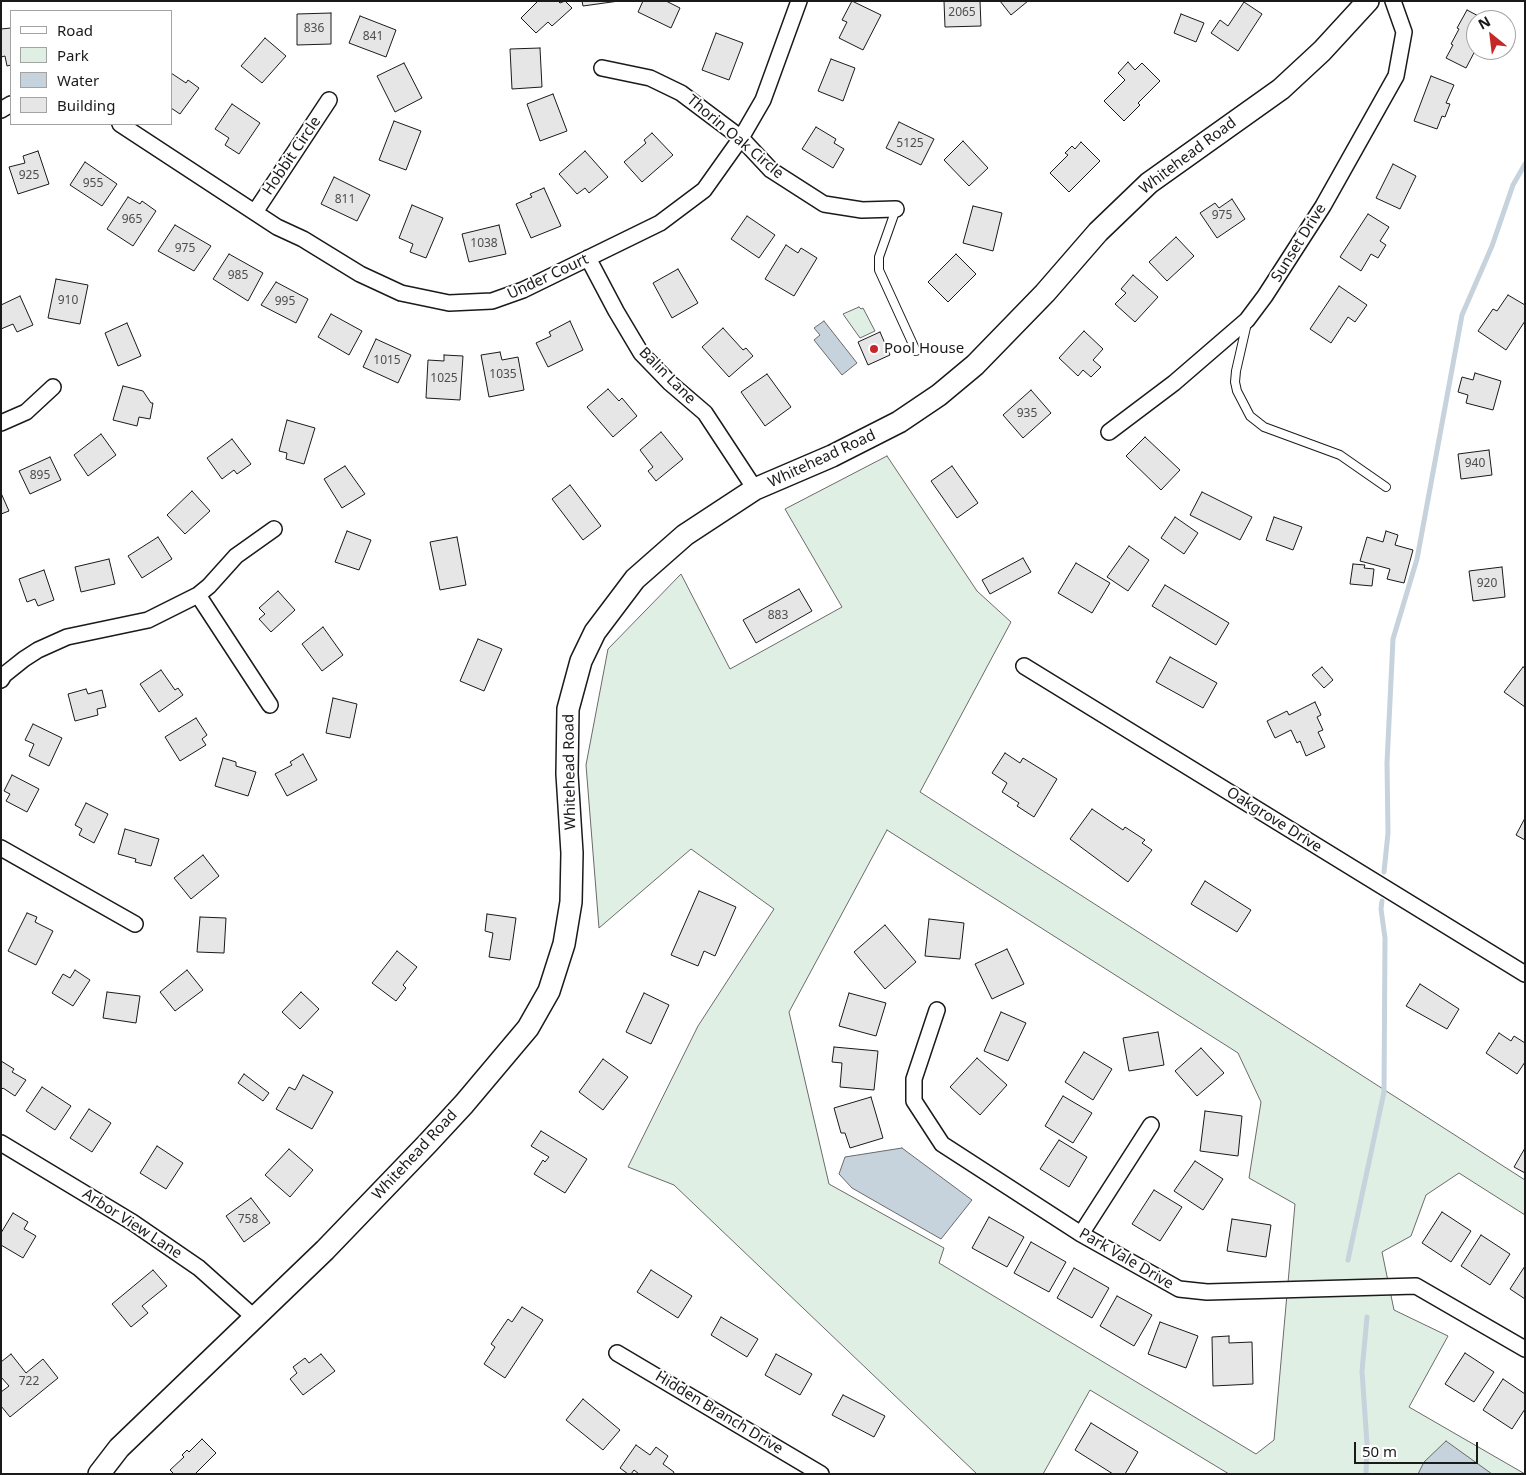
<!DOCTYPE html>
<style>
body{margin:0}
#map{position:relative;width:1526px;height:1475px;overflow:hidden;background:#fff;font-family:"Noto Sans",sans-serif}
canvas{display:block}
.frame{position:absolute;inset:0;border:2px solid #1a1a1a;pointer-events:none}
.legend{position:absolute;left:10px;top:10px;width:162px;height:115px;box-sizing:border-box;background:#fff;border:1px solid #a3a3a3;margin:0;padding:6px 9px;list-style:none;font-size:15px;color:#1a1a1a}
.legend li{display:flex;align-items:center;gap:10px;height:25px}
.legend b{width:25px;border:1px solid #a3a3a3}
.north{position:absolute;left:1466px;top:10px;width:50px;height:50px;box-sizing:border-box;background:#fff;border:1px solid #a3a3a3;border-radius:50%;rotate:331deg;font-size:14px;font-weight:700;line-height:20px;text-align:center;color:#1a1a1a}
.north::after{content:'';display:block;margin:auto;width:18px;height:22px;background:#c62828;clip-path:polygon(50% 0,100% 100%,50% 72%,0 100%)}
.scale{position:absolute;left:1354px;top:1442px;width:124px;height:22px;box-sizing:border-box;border:2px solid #1a1a1a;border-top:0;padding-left:6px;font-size:15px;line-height:18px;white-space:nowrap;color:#1a1a1a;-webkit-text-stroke:4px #fff;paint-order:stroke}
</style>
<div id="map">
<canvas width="1526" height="1475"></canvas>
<div class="frame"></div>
<ul class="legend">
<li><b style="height:6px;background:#fff"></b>Road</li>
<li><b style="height:14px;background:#e0efe3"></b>Park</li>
<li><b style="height:14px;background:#c6d2dc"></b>Water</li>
<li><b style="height:14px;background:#e6e6e6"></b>Building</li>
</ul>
<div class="north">N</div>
<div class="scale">50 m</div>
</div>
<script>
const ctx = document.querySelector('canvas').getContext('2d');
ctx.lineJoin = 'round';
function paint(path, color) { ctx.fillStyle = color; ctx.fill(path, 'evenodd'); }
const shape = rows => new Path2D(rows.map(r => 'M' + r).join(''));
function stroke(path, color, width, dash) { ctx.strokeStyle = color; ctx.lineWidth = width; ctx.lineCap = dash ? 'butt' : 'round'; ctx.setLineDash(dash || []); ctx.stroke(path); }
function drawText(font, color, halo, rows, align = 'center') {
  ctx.font = font + ' "Noto Sans",sans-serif'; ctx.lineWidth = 4; ctx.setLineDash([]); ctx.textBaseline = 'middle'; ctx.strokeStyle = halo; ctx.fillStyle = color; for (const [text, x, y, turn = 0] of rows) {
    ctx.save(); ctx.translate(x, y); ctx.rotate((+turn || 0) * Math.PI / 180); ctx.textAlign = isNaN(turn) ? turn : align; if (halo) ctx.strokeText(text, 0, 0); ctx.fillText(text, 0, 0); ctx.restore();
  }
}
const green = shape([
 [859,307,861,309,863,308,875,331,860,338,843,314,859,307],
 [887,456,977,591,1011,622,920,792,1525,1180,1525,1215,1459,1173,1426,1195,1411,1236,1382,1252,1394,1310,1448,1336,1409,1407,1525,1474,1229,1474,1090,1390,1043,1474,977,1474,674,1185,628,1167,698,1026,774,909,691,849,599,928,586,765,608,649,681,574,730,669,842,607,785,509,887,456],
 [887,830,1238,1053,1261,1102,1249,1178,1295,1204,1274,1440,1256,1454,939,1263,944,1248,829,1184,789,1012,887,830]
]);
paint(green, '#e0efe3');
stroke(green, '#6a6a6a', 1);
const water = shape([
 [824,321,857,363,842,375,814,340,820,335,814,328,824,321],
 [902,1148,972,1200,941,1239,852,1188,839,1174,845,1157,902,1148],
 [1446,1441,1492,1474,1418,1474,1424,1462,1446,1441]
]);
paint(water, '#c6d2dc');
stroke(water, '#6a6a6a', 1);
stroke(shape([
 [1384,872,1388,833,1387,763,1393,639,1417,559,1462,315,1492,246,1513,185,1525,164],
 [1348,1260,1384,1092,1385,938,1381,909,1382,901],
 [1366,1474,1367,1444,1362,1371,1367,1317]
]), '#c6d2dc', 5);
const building = shape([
 [538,1,558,1,560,3,565,1,572,8,552,26,548,22,536,33,521,18,538,1],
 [582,1,619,1,583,6,582,1],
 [643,1,666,1,680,8,671,28,638,12,643,1],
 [852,1,881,15,863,50,839,38,847,22,842,20,852,1],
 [944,1,980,1,981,26,945,27,944,1],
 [1000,1,1028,1,1011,15,1000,1],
 [1244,2,1262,14,1238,51,1211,33,1220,20,1228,26,1244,2],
 [1467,10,1486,20,1476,20,1476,49,1466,68,1446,58,1453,45,1451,44,1459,29,1457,28,1467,10],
 [331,13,331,44,297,45,297,14,331,13],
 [1181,14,1204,23,1196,42,1174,33,1181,14],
 [360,16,396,30,386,57,349,43,360,16],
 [11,28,11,65,7,66,5,56,1,57,1,29,11,28],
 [716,33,743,43,729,80,702,70,716,33],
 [265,38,286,56,262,83,241,66,265,38],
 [540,48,542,87,512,89,510,49,540,48],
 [831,59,855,68,843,101,818,91,831,59],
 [1128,62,1135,70,1142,63,1160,81,1138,103,1140,105,1124,121,1104,101,1125,80,1118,73,1128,62],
 [404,63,422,98,395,112,377,76,404,63],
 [171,73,186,83,188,80,199,88,180,114,171,108,171,73],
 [1431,76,1454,85,1446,103,1450,104,1445,117,1442,116,1437,129,1414,121,1431,76],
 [553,94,567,131,540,141,527,104,553,94],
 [232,104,260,123,239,154,225,145,229,138,215,129,232,104],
 [394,121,421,131,406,170,379,160,394,121],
 [899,122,934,139,921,165,886,148,899,122],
 [816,127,836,139,834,143,844,149,833,168,802,149,816,127],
 [652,133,673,155,642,182,624,162,646,143,644,140,652,133],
 [963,141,988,168,969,186,944,160,963,141],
 [1081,142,1100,161,1069,192,1050,173,1068,155,1065,153,1072,146,1075,149,1081,142],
 [38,151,49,184,18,194,9,167,25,163,23,156,38,151],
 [585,151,608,177,589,193,585,188,577,194,559,174,585,151],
 [85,162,117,184,102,206,70,185,85,162],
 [1393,164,1416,176,1400,209,1376,198,1393,164],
 [334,177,370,195,357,221,321,204,334,177],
 [544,188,561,226,531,238,516,204,532,197,530,194,544,188],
 [128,197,140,204,142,201,156,211,133,246,107,229,128,197],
 [1232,199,1245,219,1217,238,1200,213,1215,203,1219,208,1232,199],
 [412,205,443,218,426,258,410,252,413,244,399,238,412,205],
 [973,206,1002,213,993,251,963,243,973,206],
 [1368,214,1389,227,1380,241,1386,245,1378,258,1371,254,1361,271,1340,257,1368,214],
 [747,216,775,235,759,258,731,239,747,216],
 [175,225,211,246,194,271,158,251,175,225],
 [499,225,506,254,469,262,462,234,499,225],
 [1176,237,1194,256,1167,281,1149,262,1176,237],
 [786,245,798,253,801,248,817,258,794,296,765,279,786,245],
 [229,254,263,273,248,301,213,279,229,254],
 [956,254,976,274,948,302,928,282,956,254],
 [678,269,698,303,672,318,653,283,678,269],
 [1133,275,1158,297,1135,322,1115,304,1126,293,1121,289,1133,275],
 [56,279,88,285,80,324,48,318,56,279],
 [276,282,308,299,296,323,261,305,276,282],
 [1339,286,1367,305,1355,322,1348,317,1331,343,1310,329,1339,286],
 [1508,295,1525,305,1525,321,1506,350,1478,331,1493,309,1497,311,1508,295],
 [20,296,33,325,17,332,13,324,1,329,1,305,20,296],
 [331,314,362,331,349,355,318,337,331,314],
 [570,321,583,350,548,367,536,343,551,336,549,332,570,321],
 [127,323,141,356,118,366,105,333,127,323],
 [723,328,743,350,746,348,753,356,729,377,702,347,723,328],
 [1084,331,1103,349,1093,360,1101,367,1091,377,1083,370,1078,376,1059,358,1084,331],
 [880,332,890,355,868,365,858,342,880,332],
 [376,339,411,355,398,383,363,367,376,339],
 [500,352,502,360,518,357,524,390,489,397,481,355,500,352],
 [444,355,463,356,460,400,426,398,428,360,444,361,444,355],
 [1475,373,1501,381,1493,410,1466,403,1468,395,1458,392,1462,377,1473,380,1475,373],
 [767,374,791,407,765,426,741,392,767,374],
 [123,386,143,391,151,403,153,403,150,419,139,417,137,426,113,420,123,386],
 [608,389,619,401,622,398,637,416,613,437,587,407,608,389],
 [1031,390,1051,413,1023,438,1003,415,1031,390],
 [287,420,315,428,304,464,286,459,287,453,279,451,287,420],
 [661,432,683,459,656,481,648,471,653,467,640,450,661,432],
 [101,434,116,455,88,476,74,455,101,434],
 [1145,437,1180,470,1161,490,1126,456,1145,437],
 [232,439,251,464,237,474,234,470,222,479,207,458,232,439],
 [1489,450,1492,475,1461,479,1458,454,1489,450],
 [50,457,61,480,30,494,19,471,50,457],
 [345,466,365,494,342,508,324,479,345,466],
 [952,466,978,503,957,518,931,481,952,466],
 [570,485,601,526,583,540,552,499,570,485],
 [192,491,210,511,185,534,167,515,192,491],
 [1202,492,1252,517,1240,540,1190,515,1202,492],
 [1,493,9,511,1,514,1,493],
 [1175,517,1198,533,1184,554,1161,538,1175,517],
 [1274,517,1302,527,1293,550,1266,540,1274,517],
 [347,531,371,540,359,570,335,562,347,531],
 [1386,531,1398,535,1395,545,1413,550,1404,583,1387,579,1390,569,1360,561,1367,537,1383,542,1386,531],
 [158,537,172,559,142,578,128,556,158,537],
 [457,537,466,585,440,590,430,542,457,537],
 [1129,546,1149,560,1128,591,1107,577,1129,546],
 [1023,558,1031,572,990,594,982,580,1023,558],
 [109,559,115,584,81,592,75,567,109,559],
 [1076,563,1110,583,1092,613,1058,593,1076,563],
 [1353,564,1365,565,1364,568,1374,569,1372,586,1350,584,1353,564],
 [1502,567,1505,597,1473,601,1469,571,1502,567],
 [44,570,54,600,38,606,35,599,27,602,19,579,44,570],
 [1165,585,1229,623,1216,645,1152,606,1165,585],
 [799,589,812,611,756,643,743,620,799,589],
 [278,591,295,610,271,632,259,619,265,614,259,608,278,591],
 [323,627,343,655,322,671,302,644,323,627],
 [478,639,502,649,484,691,460,681,478,639],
 [1170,657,1217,683,1203,708,1156,682,1170,657],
 [1322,667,1333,680,1324,688,1312,675,1322,667],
 [1523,667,1525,668,1525,707,1504,692,1523,667],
 [161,670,175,690,178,688,183,695,159,712,140,684,161,670],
 [86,689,88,694,102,690,106,707,97,709,98,715,75,721,68,694,86,689],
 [333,698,357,704,350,738,326,733,333,698],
 [1315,702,1321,715,1317,717,1323,730,1318,732,1325,747,1306,756,1300,741,1297,743,1291,730,1275,738,1267,721,1287,711,1289,715,1315,702],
 [196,718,207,735,202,739,206,745,180,761,165,737,196,718],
 [33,724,62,738,49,766,29,756,34,744,25,740,33,724],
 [1005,753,1020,763,1023,758,1057,779,1034,817,1017,806,1019,803,1002,792,1007,783,992,773,1005,753],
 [303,754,317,780,287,796,275,774,292,765,290,762,303,754],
 [223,758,236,762,236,766,256,772,248,796,215,786,223,758],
 [12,775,39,789,27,812,6,801,10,794,4,791,12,775],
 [86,803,108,814,94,843,79,835,82,829,75,825,86,803],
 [1092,809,1123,830,1125,827,1145,840,1142,843,1152,850,1128,882,1070,839,1092,809],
 [1525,818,1525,840,1516,835,1525,818],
 [125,829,159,839,151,866,135,862,136,859,118,854,125,829],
 [203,855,219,876,191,899,174,878,203,855],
 [1205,881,1251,910,1237,932,1191,904,1205,881],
 [699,891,736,907,715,956,704,951,698,966,671,955,699,891],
 [27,913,37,917,35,922,53,931,36,965,8,951,27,913],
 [487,914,516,918,510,960,489,957,493,933,485,931,487,914],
 [200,917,226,918,224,953,197,952,200,917],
 [929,919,964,923,960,959,925,956,929,919],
 [885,925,916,962,885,989,854,952,885,925],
 [1007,949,1024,984,992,999,975,964,1007,949],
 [397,951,417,967,403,985,406,988,396,1001,372,983,397,951],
 [75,970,90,980,73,1006,52,993,63,974,70,978,75,970],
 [187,970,203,990,175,1011,160,992,187,970],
 [1420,984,1459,1009,1447,1029,1406,1006,1420,984],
 [107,992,140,996,136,1023,103,1018,107,992],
 [301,992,319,1009,300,1029,282,1012,301,992],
 [644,993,669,1005,651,1044,626,1032,644,993],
 [849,993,886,1003,876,1036,839,1026,849,993],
 [1001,1012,1026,1023,1008,1061,984,1051,1001,1012],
 [1158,1032,1164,1065,1129,1071,1123,1038,1158,1032],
 [1499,1033,1511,1041,1514,1036,1525,1043,1525,1062,1517,1074,1486,1053,1499,1033],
 [834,1047,878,1051,874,1090,840,1087,842,1063,832,1062,834,1047],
 [1201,1048,1224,1073,1197,1096,1175,1071,1201,1048],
 [1084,1052,1112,1069,1093,1100,1065,1082,1084,1052],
 [977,1058,1007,1085,980,1115,950,1087,977,1058],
 [603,1059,628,1077,603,1110,579,1092,603,1059],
 [1,1061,14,1069,12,1072,26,1080,15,1096,3,1088,1,1090,1,1061],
 [244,1074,269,1093,263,1101,238,1083,244,1074],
 [303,1075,333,1092,312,1129,276,1109,289,1087,295,1090,303,1075],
 [42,1087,71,1106,55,1130,26,1111,42,1087],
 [1063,1096,1092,1113,1073,1143,1045,1126,1063,1096],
 [871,1097,883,1138,850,1148,845,1133,841,1133,834,1108,871,1097],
 [89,1109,111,1123,92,1152,70,1138,89,1109],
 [1205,1111,1242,1116,1238,1156,1200,1151,1205,1111],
 [541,1131,587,1159,565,1193,534,1174,543,1160,545,1162,549,1157,531,1146,541,1131],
 [1059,1140,1087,1157,1069,1187,1040,1169,1059,1140],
 [157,1146,183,1163,166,1189,140,1173,157,1146],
 [1525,1148,1525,1173,1514,1167,1525,1148],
 [289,1149,313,1170,290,1197,265,1175,289,1149],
 [1195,1161,1223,1179,1203,1210,1174,1191,1195,1161],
 [1154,1190,1182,1207,1160,1241,1132,1224,1154,1190],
 [251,1198,270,1223,244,1242,226,1216,251,1198],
 [1442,1212,1471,1231,1451,1262,1422,1243,1442,1212],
 [13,1213,28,1222,24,1229,36,1236,23,1258,1,1245,1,1233,13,1213],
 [989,1217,1024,1237,1007,1267,972,1248,989,1217],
 [1232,1219,1271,1225,1266,1257,1227,1251,1232,1219],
 [1481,1235,1510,1254,1490,1285,1461,1266,1481,1235],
 [1031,1242,1066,1262,1049,1292,1014,1273,1031,1242],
 [1525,1266,1525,1299,1510,1289,1525,1266],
 [1074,1268,1109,1288,1092,1318,1057,1298,1074,1268],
 [153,1270,167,1286,142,1306,148,1313,131,1327,112,1304,153,1270],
 [651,1270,692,1296,678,1318,637,1292,651,1270],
 [1117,1296,1152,1315,1134,1346,1100,1326,1117,1296],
 [522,1307,543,1320,505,1378,484,1364,495,1347,491,1344,508,1319,512,1322,522,1307],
 [721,1317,758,1339,747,1357,711,1335,721,1317],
 [1160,1322,1198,1336,1186,1368,1148,1354,1160,1322],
 [1229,1336,1229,1343,1252,1342,1253,1384,1213,1386,1212,1337,1229,1336],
 [1465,1353,1494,1372,1474,1402,1445,1384,1465,1353],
 [11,1354,26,1373,43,1359,58,1378,10,1417,1,1406,1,1392,9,1386,1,1377,1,1362,11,1354],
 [321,1354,335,1371,303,1395,290,1379,297,1373,293,1367,305,1358,309,1363,321,1354],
 [776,1354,812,1374,800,1395,765,1375,776,1354],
 [1503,1379,1525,1394,1525,1409,1512,1429,1483,1410,1503,1379],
 [843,1395,885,1416,874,1437,832,1415,843,1395],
 [583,1399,620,1430,603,1450,566,1420,583,1399],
 [1091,1423,1138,1452,1125,1474,1113,1474,1075,1450,1091,1423],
 [202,1439,216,1453,195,1474,174,1474,170,1470,184,1457,182,1455,187,1450,189,1452,202,1439],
 [636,1445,650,1455,656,1447,668,1456,663,1464,674,1472,673,1474,639,1474,634,1470,631,1474,628,1474,620,1468,636,1445]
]);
paint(building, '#e6e6e6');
stroke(building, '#1a1a1a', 1);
const lane = shape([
 [896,209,879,257,879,270,916,351],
 [1247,323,1236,371,1235,382,1237,391,1250,416,1264,427,1340,455,1386,487]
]);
const street = shape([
 [602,68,650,78,681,93,741,138,771,170,824,204,862,210,896,209],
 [1,110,11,104],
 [120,124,277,227,303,239,360,274,401,293,449,303,492,301,523,290,660,223,704,190,741,138,763,100,799,1],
 [255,212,329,100],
 [588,258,616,311,641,353,670,383,705,413,755,489],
 [1,423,26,412,53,387],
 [1109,432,1174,383,1247,320,1265,296,1323,206,1396,76,1404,32,1393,1],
 [198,595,270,705],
 [1024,666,1525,974],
 [1,680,4,675,24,659,38,650,67,637,148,620,198,595,209,586,236,556,274,529],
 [1,848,135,924],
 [937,1010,914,1079,914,1101,942,1144,1081,1234,1179,1289,1207,1292,1416,1286,1525,1349],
 [1,1143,132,1222,199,1268,255,1318],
 [1081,1234,1151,1125],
 [617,1353,821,1474]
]);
const secondary = shape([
 [99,1474,119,1448,325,1250,427,1144,464,1104,528,1028,549,991,564,944,571,902,572,853,567,774,568,709,581,661,595,632,635,579,685,535,755,489,832,456,899,422,939,395,975,365,1045,293,1098,232,1149,183,1281,89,1322,51,1368,1]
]);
stroke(lane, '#1a1a1a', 10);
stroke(street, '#1a1a1a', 18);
stroke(secondary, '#1a1a1a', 24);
stroke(lane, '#fff', 8);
stroke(street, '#fff', 15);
stroke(secondary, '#fff', 21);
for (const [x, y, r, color] of [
 [874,349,5,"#c62828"]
]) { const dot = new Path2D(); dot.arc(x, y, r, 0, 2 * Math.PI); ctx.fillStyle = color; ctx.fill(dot); stroke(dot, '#fff', 2); }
drawText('12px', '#4d4d4d', null, [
 ["2065",962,13],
 ["836",314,29],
 ["841",373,37],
 ["5125",910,144],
 ["925",29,176],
 ["955",93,184],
 ["811",345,200],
 ["975",1222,216],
 ["965",132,220],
 ["1038",484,244],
 ["975",185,249],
 ["985",238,276],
 ["910",68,301],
 ["995",285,302],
 ["1015",387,361],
 ["1035",503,375],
 ["1025",444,379],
 ["935",1027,414],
 ["940",1475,464],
 ["895",40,476],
 ["920",1487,584],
 ["883",778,616],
 ["758",248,1220],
 ["722",29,1382]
]);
drawText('15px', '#1a1a1a', '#fff', [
 ["Thorin Oak Circle",735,137,40],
 ["Hobbit Circle",292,156,-56],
 ["Whitehead Road",1188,156,-37],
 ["Sunset Drive",1299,243,-58],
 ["Under Court",548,277,-25],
 ["Balin Lane",667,376,45],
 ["Whitehead Road",822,459,-25],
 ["Whitehead Road",570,772,-91],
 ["Oakgrove Drive",1274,820,32],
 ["Whitehead Road",415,1155,-47],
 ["Arbor View Lane",132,1224,33],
 ["Park Vale Drive",1126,1259,30],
 ["Hidden Branch Drive",719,1413,31]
]);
drawText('15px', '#1a1a1a', '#fff', [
 ["Pool House",884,349]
], 'left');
</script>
